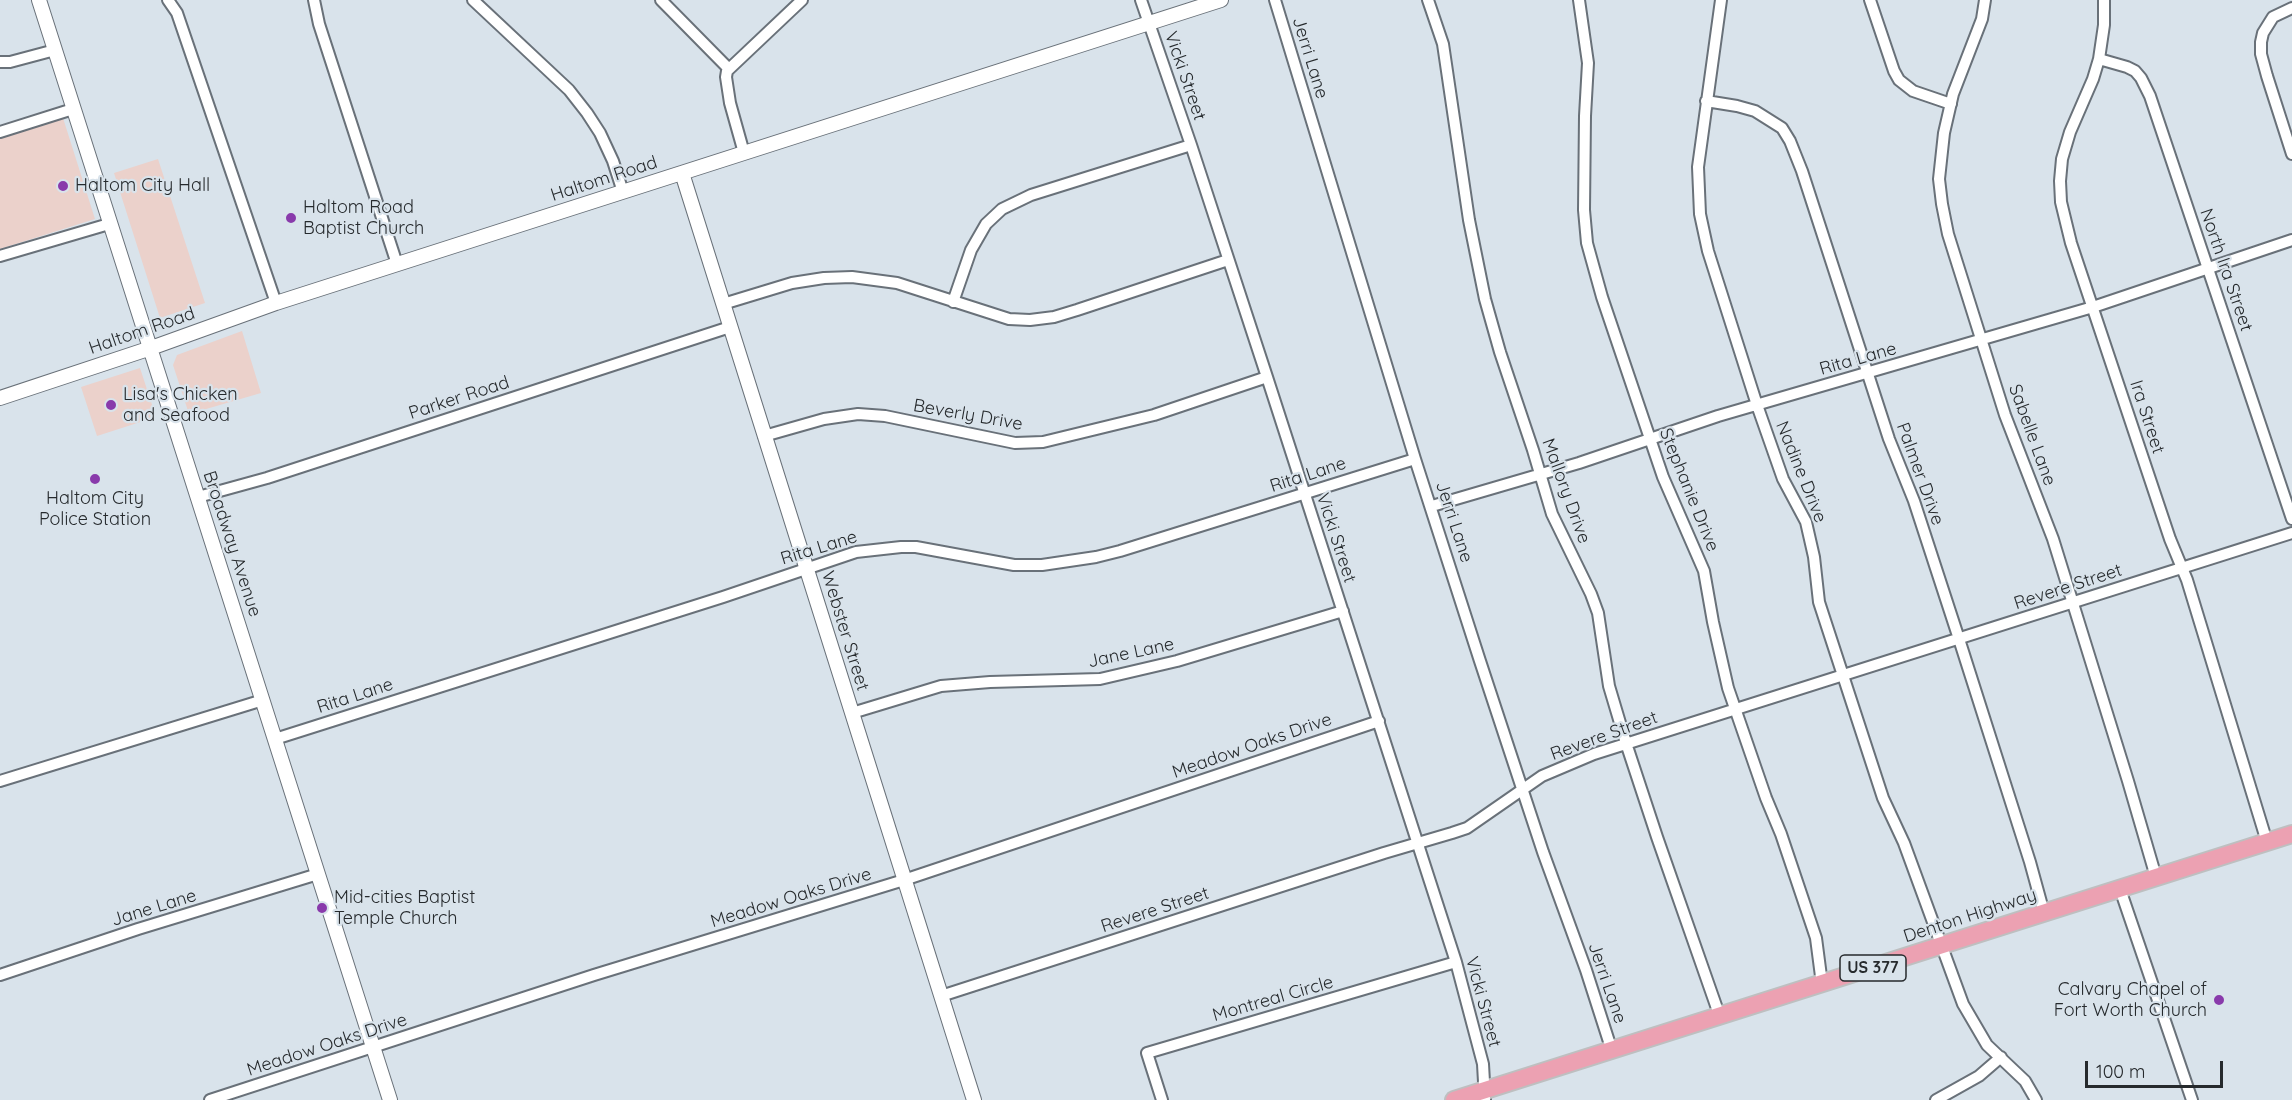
<!DOCTYPE html>
<style>
body{margin:0}
#map{position:relative;width:2292px;height:1100px;overflow:hidden;background:#d9e3eb;font-family:Quicksand,sans-serif}
canvas{display:block}
.scale{position:absolute;left:2085px;top:1061px;width:138px;height:27px;box-sizing:border-box;border:3px solid #262a2d;border-top:0;padding-left:8px;font-size:18px;line-height:21px;white-space:nowrap;color:#262a2d;-webkit-text-stroke:4px #d9e3eb;paint-order:stroke}
</style>
<div id="map">
<canvas width="2292" height="1100"></canvas>
<div class="scale">100 m</div>
</div>
<script>
const ctx = document.querySelector('canvas').getContext('2d');
ctx.lineJoin = 'round';
function paint(path, color) { ctx.fillStyle = color; ctx.fill(path, 'evenodd'); }
const shape = rows => new Path2D(rows.map(r => 'M' + r).join(''));
function stroke(path, color, width, dash) { ctx.strokeStyle = color; ctx.lineWidth = width; ctx.lineCap = dash ? 'butt' : 'round'; ctx.setLineDash(dash || []); ctx.stroke(path); }
function drawText(font, color, halo, rows, align = 'center') {
  ctx.font = font + ' Quicksand,sans-serif'; ctx.lineWidth = 4.5; ctx.setLineDash([]); ctx.textBaseline = 'middle'; ctx.strokeStyle = halo; ctx.fillStyle = color; for (const [text, x, y, turn = 0] of rows) {
    ctx.save(); ctx.translate(x, y); ctx.rotate((+turn || 0) * Math.PI / 180); ctx.textAlign = isNaN(turn) ? turn : align; if (halo) ctx.strokeText(text, 0, 0); ctx.fillText(text, 0, 0); ctx.restore();
  }
}
paint(shape([
 [63,118,95,219,0,249,0,138],
 [158,159,205,303,160,318,114,173],
 [242,331,261,393,189,414,173,365,177,355],
 [140,368,156,417,97,436,81,387]
]), '#ebd1cb');
const street = shape([
 [168,0,177,13,276,303],
 [314,0,319,24,397,264],
 [473,0,569,90,587,113,600,133,613,161,623,192],
 [661,0,729,69],
 [1141,0,1191,145,1267,377,1456,962,1483,1064,1485,1100],
 [1275,0,1415,459,1480,661,1543,852,1586,970,1612,1051],
 [1428,0,1443,44,1469,220,1485,299,1500,352,1533,450,1552,514,1591,594,1598,613,1609,686,1626,743,1657,837,1720,1017],
 [1579,0,1588,63,1585,116,1584,210,1587,243,1602,297,1663,477,1704,571,1713,622,1728,688,1766,798,1781,834,1816,938,1822,984],
 [1721,0,1698,167,1700,214,1708,251,1757,405,1783,479,1806,522,1814,557,1819,602,1883,798,1904,843,1963,1004,1987,1045,2025,1081,2036,1100],
 [1870,0,1894,71,1899,80,1913,91,1951,104],
 [1985,0,1982,19,1953,94,1944,133,1939,179,1942,204,1948,234,2005,415,2053,539,2128,781,2156,877],
 [2104,0,2104,25,2099,59,2093,79,2070,132,2062,159,2060,181,2061,202,2071,243,2170,539,2187,580,2267,842],
 [2292,8,2273,17,2263,33,2261,42,2261,54,2267,76,2292,154],
 [2099,59,2127,67,2135,71,2141,78,2150,96,2292,519],
 [0,62,10,62,55,50],
 [1706,101,1737,106,1755,111,1782,128,1790,141,1802,171,1889,439,1914,501,1959,639,2030,862,2044,913],
 [0,132,73,109],
 [744,153,730,103,726,77,727,71,802,0],
 [0,256,109,224],
 [953,302,971,250,986,224,1002,209,1031,195,1191,145],
 [723,304,792,283,824,278,852,277,897,283,1009,319,1030,320,1054,317,1077,310,1228,260],
 [764,436,824,419,858,414,885,416,1015,443,1043,442,1154,415,1267,377],
 [198,497,267,478,730,327],
 [1432,506,1579,463,1718,416,2093,307,2292,240],
 [852,713,941,686,990,682,1100,679,1177,661,1343,611],
 [275,739,723,597,856,552,901,547,916,547,1014,565,1042,565,1096,557,1120,551,1415,459],
 [0,781,263,700],
 [2120,889,2192,1100],
 [0,975,138,929,318,874],
 [941,996,1384,853,1452,833,1467,828,1542,776,1594,754,2292,533],
 [210,1100,594,975,904,880,1379,721],
 [1162,1100,1147,1053,1456,962],
 [1936,1100,1979,1076,2001,1057]
]);
const secondary = shape([
 [39,0,390,1100],
 [682,173,974,1100],
 [0,398,151,348,276,303,1221,0]
]);
const primary = shape([
 [1454,1100,2292,834]
]);
stroke(street, '#697179', 14);
stroke(secondary, '#697179', 16);
stroke(primary, '#bebfc0', 20);
stroke(street, '#fff', 10);
stroke(secondary, '#fff', 14);
stroke(primary, '#eca1b2', 16);
for (const [x, y, r, color] of [
 [63,186,6,"#893aab"],
 [291,218,6,"#893aab"],
 [111,405,6,"#893aab"],
 [95,479,6,"#893aab"],
 [322,908,6,"#893aab"],
 [2219,1000,6,"#893aab"]
]) { const dot = new Path2D(); dot.arc(x, y, r, 0, 2 * Math.PI); ctx.fillStyle = color; ctx.fill(dot); stroke(dot, '#d9e3eb', 2); }
for (const [x, y, w] of [
 [1873,968,66]
]) { const box = new Path2D(); box.roundRect(x - w / 2, y - 13, w, 26, 4.5); ctx.fillStyle = '#d9e3eb'; ctx.fill(box); stroke(box, '#262a2d', 1.5); }
drawText('bold 16px', '#262a2d', null, [
 ["US 377",1873,968]
]);
drawText('18px', '#262a2d', '#d9e3eb', [
 ["Jerri Lane",1310,58,73],
 ["Vicki Street",1185,76,71],
 ["Haltom Road",604,179,-18],
 ["North Ira Street",2226,270,71],
 ["Haltom Road",142,331,-19],
 ["Rita Lane",1858,359,-16],
 ["Parker Road",459,398,-18],
 ["Beverly Drive",968,415,10],
 ["Ira Street",2147,417,72],
 ["Sabelle Lane",2032,435,70],
 ["Nadine Drive",1801,472,68],
 ["Palmer Drive",1920,474,70],
 ["Rita Lane",1308,475,-18],
 ["Stephanie Drive",1689,490,68],
 ["Mallory Drive",1566,491,70],
 ["Jerri Lane",1454,522,72],
 ["Vicki Street",1336,538,72],
 ["Broadway Avenue",232,544,72],
 ["Rita Lane",819,548,-17],
 ["Revere Street",2068,587,-18],
 ["Webster Street",845,631,73],
 ["Jane Lane",1131,653,-12],
 ["Rita Lane",355,696,-18],
 ["Revere Street",1604,736,-20],
 ["Meadow Oaks Drive",1252,746,-19],
 ["Meadow Oaks Drive",791,898,-17],
 ["Jane Lane",154,908,-17],
 ["Revere Street",1155,910,-18],
 ["Denton Highway",1970,916,-18],
 ["Jerri Lane",1607,983,71],
 ["Montreal Circle",1273,999,-16],
 ["Vicki Street",1483,1002,75],
 ["Meadow Oaks Drive",327,1045,-18]
]);
drawText('18px', '#262a2d', '#d9e3eb', [
 ["Haltom City Hall",75,186],
 ["Haltom Road",303,208],
 ["Baptist Church",303,229],
 ["Lisa's Chicken",123,395],
 ["and Seafood",123,416],
 ["Haltom City",95,499,"center"],
 ["Police Station",95,520,"center"],
 ["Mid-cities Baptist",334,898],
 ["Temple Church",334,919],
 ["Calvary Chapel of",2207,990,"right"],
 ["Fort Worth Church",2207,1011,"right"]
], 'left');
</script>
